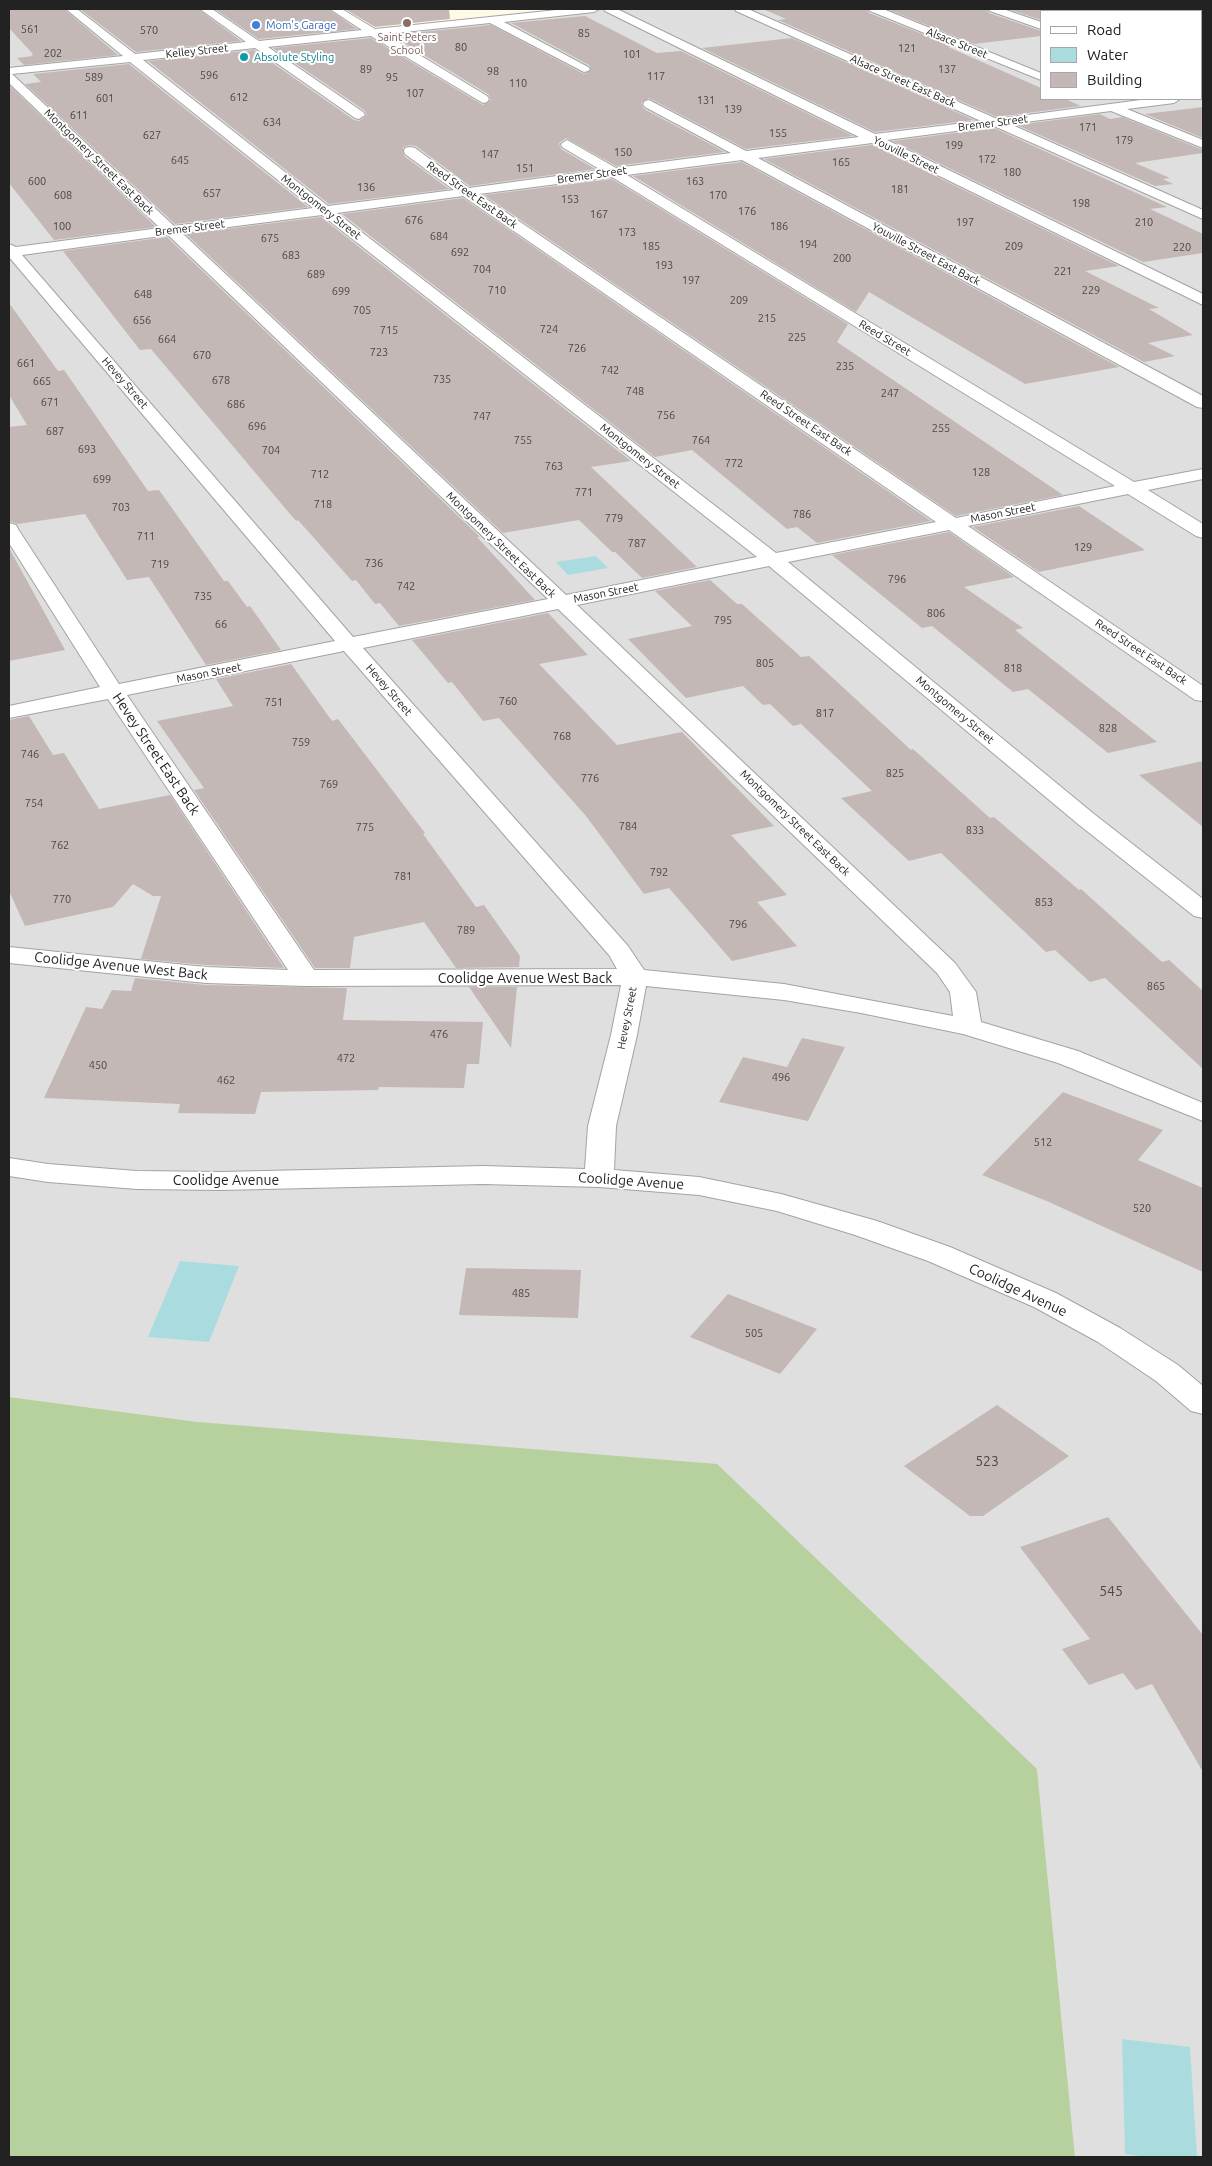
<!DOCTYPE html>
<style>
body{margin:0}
#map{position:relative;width:1212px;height:2166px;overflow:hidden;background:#f2ede9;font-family:Ubuntu,sans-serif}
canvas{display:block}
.frame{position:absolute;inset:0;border:10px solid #222;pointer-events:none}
.legend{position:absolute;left:1040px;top:10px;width:162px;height:90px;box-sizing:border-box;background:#fff;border:1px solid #a7a7a7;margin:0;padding:6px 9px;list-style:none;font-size:15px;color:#222}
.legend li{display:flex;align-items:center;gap:10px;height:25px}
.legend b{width:25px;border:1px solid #a7a7a7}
</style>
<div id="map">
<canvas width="1212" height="2166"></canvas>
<div class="frame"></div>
<ul class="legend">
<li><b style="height:6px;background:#fff"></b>Road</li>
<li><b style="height:14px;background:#aadcdf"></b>Water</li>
<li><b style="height:14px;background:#c3b8b5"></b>Building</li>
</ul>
</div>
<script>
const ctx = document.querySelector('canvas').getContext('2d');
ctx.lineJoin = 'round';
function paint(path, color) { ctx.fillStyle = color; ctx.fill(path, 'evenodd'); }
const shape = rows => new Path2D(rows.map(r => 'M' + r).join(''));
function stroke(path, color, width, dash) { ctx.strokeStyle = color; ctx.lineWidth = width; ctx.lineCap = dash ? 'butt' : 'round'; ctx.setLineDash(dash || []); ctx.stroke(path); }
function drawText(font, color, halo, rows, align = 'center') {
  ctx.font = font + ' Ubuntu,sans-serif'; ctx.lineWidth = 4; ctx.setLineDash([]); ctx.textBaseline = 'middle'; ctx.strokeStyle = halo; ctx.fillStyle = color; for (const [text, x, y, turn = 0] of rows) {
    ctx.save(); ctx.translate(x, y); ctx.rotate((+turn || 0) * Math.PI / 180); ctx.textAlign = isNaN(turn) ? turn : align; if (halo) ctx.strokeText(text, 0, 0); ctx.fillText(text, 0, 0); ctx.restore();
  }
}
paint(shape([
 [9,9,1203,9,1203,2157,1075,2157,1037,1769,198,1422,9,1397],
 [1041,11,1201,11,1201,99,1041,99]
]), '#e0dfdf');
paint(shape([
 [335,9,594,9,373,32]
]), '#fffae5');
paint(shape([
 [9,1397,198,1422,717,1464,1037,1769,1075,2157,9,2157]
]), '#b6d19e');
paint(shape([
 [655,9,729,9,779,32,697,41,635,11]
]), '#dedede');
paint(shape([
 [596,556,608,568,568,575,556,562],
 [180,1261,239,1266,209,1342,148,1337],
 [1122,2039,1190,2047,1197,2157,1148,2157,1125,2154]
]), '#aadcdf');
paint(shape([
 [9,9,64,9,118,55,24,65,17,58,33,56,31,54,33,54,9,28],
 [80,9,198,9,241,41,136,52],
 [215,9,328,9,357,29,259,39],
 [345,9,449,9,450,19,375,27],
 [763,9,867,9,869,13,953,46,948,47,1041,88,1041,99,1065,99,1081,106,997,117,778,20,786,19],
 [887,9,987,9,989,13,1041,31,1041,36,974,44],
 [1008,9,1041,9,1041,20],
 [585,16,657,53,681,51,853,136,746,149,649,98,641,103,644,109,725,152,616,166,566,138,559,143,561,149,595,169,470,186,416,146,410,145,403,147,404,156,449,189,329,204,148,61,254,50,354,120,359,121,367,115,364,110,273,48,371,38,483,105,491,100,488,94,391,35,491,25,584,74,591,70,589,65,511,23],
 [792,38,974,120,875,132,702,48],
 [129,64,308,207,175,224,25,84,41,82,33,74],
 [9,85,156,227,54,240,9,183],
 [1203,107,1203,138,1145,114],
 [1100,114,1110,119,1122,117,1203,150,1203,153,1135,163,1170,178,1163,179,1173,184,1155,186,1017,125],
 [994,128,1167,207,1150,209,1203,234,1203,253,1143,262,893,141],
 [872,145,1119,266,1085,271,1159,308,1149,309,1193,335,1148,343,1175,356,1144,362,764,159],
 [742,162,1119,367,1025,384,869,292,856,312,633,176],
 [612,179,848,324,837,342,1063,495,956,516,484,195],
 [463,198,931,521,817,543,797,527,787,529,692,450,655,457,342,214],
 [321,217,631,461,591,467,697,567,642,578,615,552,612,552,579,520,503,533,186,234],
 [167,237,480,537,477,537,535,600,399,626,380,603,375,604,356,580,352,581,298,520,296,521,151,349,140,350,63,251],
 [9,303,58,371,64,370,148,491,159,490,224,581,228,581,247,607,250,606,281,650,206,665,149,577,127,580,85,514,18,524,9,521,9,427,27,425,9,395],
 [1079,506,1145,550,1039,572,973,527],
 [949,532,1014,577,964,587,1023,628,1015,630,1157,742,1108,753,1028,689,1013,692,932,626,922,628,832,555],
 [9,548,65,650,9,661],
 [710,580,737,604,742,604,801,657,809,656,911,750,913,749,990,818,994,817,1079,890,1081,889,1162,962,1169,960,1203,991,1203,1069,1105,978,1090,982,1055,950,1046,952,941,853,909,861,841,798,872,791,801,724,793,726,770,704,763,705,743,686,686,698,628,639,692,626,655,591],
 [548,613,588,655,539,664,617,745,682,732,774,826,731,835,787,895,757,902,797,946,732,961,669,888,644,894,586,816,499,718,483,721,452,682,448,683,412,640],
 [291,664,332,721,338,719,425,833,423,834,476,907,484,905,520,956,519,967,456,968,424,922,354,937,350,968,315,968,194,790,204,788,157,721,233,706,216,679],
 [29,716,53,755,64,753,99,809,170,795,284,968,206,965,141,959,161,896,153,896,133,884,113,907,25,926,9,891,9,720],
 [1203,761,1203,827,1139,775],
 [135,978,206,985,347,988,343,1020,483,1022,479,1064,467,1064,464,1088,379,1087,378,1090,261,1092,255,1114,178,1113,180,1104,44,1098,86,1007,102,1009,112,990,131,991],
 [469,987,517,987,511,1048],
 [802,1038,845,1047,808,1121,719,1102,743,1057,787,1067],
 [1063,1092,1163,1130,1138,1160,1203,1188,1203,1272,1049,1202,982,1175],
 [466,1268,581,1270,578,1318,459,1315],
 [728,1294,817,1329,780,1374,690,1337],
 [997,1405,1069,1456,983,1516,970,1516,904,1466],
 [1108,1517,1203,1635,1203,1772,1152,1684,1136,1690,1123,1673,1089,1685,1062,1649,1090,1639,1020,1547]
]), '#c3b8b5');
const minor = shape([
 [66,9,77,9,135,54,246,42,200,9,212,9,259,41,362,30,330,9,342,9,375,29,566,9,599,9,594,12,504,22,588,67,590,69,588,71,584,72,490,23,385,34,487,96,489,99,487,102,483,103,371,36,268,47,363,112,365,115,359,119,355,118,255,48,143,60,328,206,454,190,405,154,404,151,405,148,410,147,415,148,469,188,601,170,562,147,561,144,567,140,616,168,731,153,645,107,643,104,645,101,649,100,746,151,859,137,605,11,604,9,617,9,875,134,981,121,736,11,735,9,748,9,997,119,1148,99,1180,99,1174,103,1127,109,1203,140,1203,148,1111,111,1010,124,1203,210,1203,219,994,126,887,140,1203,294,1203,305,872,143,758,158,1203,396,1203,408,1197,407,742,160,627,175,1134,482,1203,469,1203,479,1148,490,1203,524,1203,538,1196,536,1128,494,968,526,1203,686,1203,701,1195,700,949,530,788,562,1094,814,1203,899,1203,918,1194,916,1078,824,769,566,577,605,955,963,976,992,981,1022,1078,1051,1203,1103,1203,1121,1058,1063,963,1034,861,1013,784,1000,646,986,637,1035,616,1126,614,1170,699,1177,781,1194,877,1221,950,1247,1056,1293,1120,1328,1178,1365,1203,1386,1203,1414,1191,1411,1156,1381,1098,1342,1034,1307,928,1261,855,1235,777,1211,699,1195,599,1187,483,1184,221,1190,137,1189,48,1182,9,1176,9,1158,48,1164,137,1171,221,1172,483,1166,585,1169,588,1126,611,1035,621,985,306,986,206,983,9,963,9,947,206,967,288,970,108,699,9,718,9,706,100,687,9,543,9,523,16,525,18,529,119,684,335,641,9,257,9,244,16,247,160,228,9,83,9,68,123,56,66,9],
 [130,62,313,208,174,226,12,74,130,62],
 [612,177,1115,486,956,518,479,194,612,177],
 [463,196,936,522,776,553,337,213,463,196],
 [322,215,757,557,566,595,182,233,322,215],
 [168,235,548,599,353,637,22,255,168,235],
 [558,609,937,973,950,992,953,1016,784,984,644,970,628,946,363,648,558,609],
 [344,651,609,955,617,969,314,970,127,695,344,651],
 [869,9,883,9,1041,73,1041,80,870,11,869,9],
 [989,9,1003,9,1041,22,1041,29,990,11,989,9],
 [1117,9,1133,9,1134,11,1118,11,1117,9],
 [1201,34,1203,34,1203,41,1201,41,1201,34],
 [1201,84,1203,84,1203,91,1201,91,1201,84]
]);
stroke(minor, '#a3a3a3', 2);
paint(minor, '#fff');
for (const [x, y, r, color] of [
 [407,23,5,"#8d6e63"],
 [256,25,5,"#3f7fe0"],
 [244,57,5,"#0f9aa8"]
]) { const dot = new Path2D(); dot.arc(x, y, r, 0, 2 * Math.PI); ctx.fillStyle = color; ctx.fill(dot); stroke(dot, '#fff', 2); }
drawText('11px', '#366cbe', '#fff', [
 ["Mom's Garage",266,25]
], 'left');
drawText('11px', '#4a4847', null, [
 ["561",30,29],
 ["570",149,30],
 ["85",584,33],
 ["80",461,47],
 ["121",907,48],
 ["202",53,53],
 ["101",632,54],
 ["89",366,69],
 ["137",947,69],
 ["98",493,71],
 ["596",209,75],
 ["117",656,76],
 ["589",94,77],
 ["95",392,77],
 ["110",518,83],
 ["107",415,93],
 ["612",239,97],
 ["601",105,98],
 ["131",706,100],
 ["139",733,109],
 ["611",79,115],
 ["634",272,122],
 ["171",1088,127],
 ["155",778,133],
 ["627",152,135],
 ["179",1124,140],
 ["199",954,145],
 ["150",623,152],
 ["147",490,154],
 ["172",987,159],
 ["645",180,160],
 ["165",841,162],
 ["151",525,168],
 ["180",1012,172],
 ["600",37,181],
 ["163",695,181],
 ["136",366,187],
 ["181",900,189],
 ["657",212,193],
 ["608",63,195],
 ["170",718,195],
 ["153",570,199],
 ["198",1081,203],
 ["176",747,211],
 ["167",599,214],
 ["676",414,220],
 ["197",965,222],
 ["210",1144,222],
 ["100",62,226],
 ["186",779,226],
 ["173",627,232],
 ["684",439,236],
 ["675",270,238],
 ["194",808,244],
 ["185",651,246],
 ["209",1014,246],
 ["220",1182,247],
 ["692",460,252],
 ["683",291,255],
 ["200",842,258],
 ["193",664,265],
 ["704",482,269],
 ["221",1063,271],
 ["689",316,274],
 ["197",691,280],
 ["710",497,290],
 ["229",1091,290],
 ["699",341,291],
 ["648",143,294],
 ["209",739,300],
 ["705",362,310],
 ["215",767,318],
 ["656",142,320],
 ["724",549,329],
 ["715",389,330],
 ["225",797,337],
 ["664",167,339],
 ["726",577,348],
 ["723",379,352],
 ["670",202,355],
 ["661",26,363],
 ["235",845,366],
 ["742",610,370],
 ["735",442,379],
 ["678",221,380],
 ["665",42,381],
 ["748",635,391],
 ["247",890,393],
 ["671",50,402],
 ["686",236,404],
 ["756",666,415],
 ["747",482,416],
 ["696",257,426],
 ["255",941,428],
 ["687",55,431],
 ["755",523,440],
 ["764",701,440],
 ["693",87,449],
 ["704",271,450],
 ["772",734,463],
 ["763",554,466],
 ["128",981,472],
 ["712",320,474],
 ["699",102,479],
 ["771",584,492],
 ["718",323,504],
 ["703",121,507],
 ["786",802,514],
 ["779",614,518],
 ["711",146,536],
 ["787",637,543],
 ["129",1083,547],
 ["736",374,563],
 ["719",160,564],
 ["796",897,579],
 ["742",406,586],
 ["735",203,596],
 ["806",936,613],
 ["795",723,620],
 ["66",221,624],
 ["805",765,663],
 ["818",1013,668],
 ["760",508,701],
 ["751",274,702],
 ["817",825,713],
 ["828",1108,728],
 ["768",562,736],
 ["759",301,742],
 ["746",30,754],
 ["825",895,773],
 ["776",590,778],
 ["769",329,784],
 ["754",34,803],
 ["784",628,826],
 ["775",365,827],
 ["833",975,830],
 ["762",60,845],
 ["792",659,872],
 ["781",403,876],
 ["770",62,899],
 ["853",1044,902],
 ["796",738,924],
 ["789",466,930],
 ["865",1156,986],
 ["476",439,1034],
 ["472",346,1058],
 ["450",98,1065],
 ["496",781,1077],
 ["462",226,1080],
 ["512",1043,1142],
 ["520",1142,1208],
 ["485",521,1293],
 ["505",754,1333]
]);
drawText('11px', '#785e54', '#fff', [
 ["Saint Peters",407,37],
 ["School",407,50]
]);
drawText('11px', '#222', '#fff', [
 ["Alsace Street",957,43,22],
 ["Kelley Street",197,51,-6],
 ["Alsace Street East Back",903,81,24],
 ["Bremer Street",993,123,-7],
 ["Youville Street",906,155,26],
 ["Montgomery Street East Back",99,162,44],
 ["Bremer Street",592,175,-8],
 ["Reed Street East Back",472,195,35],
 ["Montgomery Street",321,207,38],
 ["Bremer Street",190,228,-7],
 ["Youville Street East Back",926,254,28],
 ["Reed Street",885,338,31],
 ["Hevey Street",125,383,49],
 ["Reed Street East Back",806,423,34],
 ["Montgomery Street",640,456,38],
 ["Mason Street",1003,513,-11],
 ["Montgomery Street East Back",501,545,44],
 ["Mason Street",606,593,-11],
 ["Reed Street East Back",1141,652,34],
 ["Mason Street",209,673,-11],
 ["Hevey Street",389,690,49],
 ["Montgomery Street",955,710,40],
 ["Montgomery Street East Back",795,823,44],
 ["Hevey Street",627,1018,-79]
]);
drawText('11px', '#0d838f', '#fff', [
 ["Absolute Styling",254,57]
], 'left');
drawText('14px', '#222', '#fff', [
 ["Hevey Street East Back",156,754,56],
 ["Coolidge Avenue West Back",121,966,6],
 ["Coolidge Avenue West Back",525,978],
 ["Coolidge Avenue",226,1180],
 ["Coolidge Avenue",631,1181,4],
 ["Coolidge Avenue",1018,1290,25]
]);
drawText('14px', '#4a4847', null, [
 ["523",987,1461],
 ["545",1111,1591]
]);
</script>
